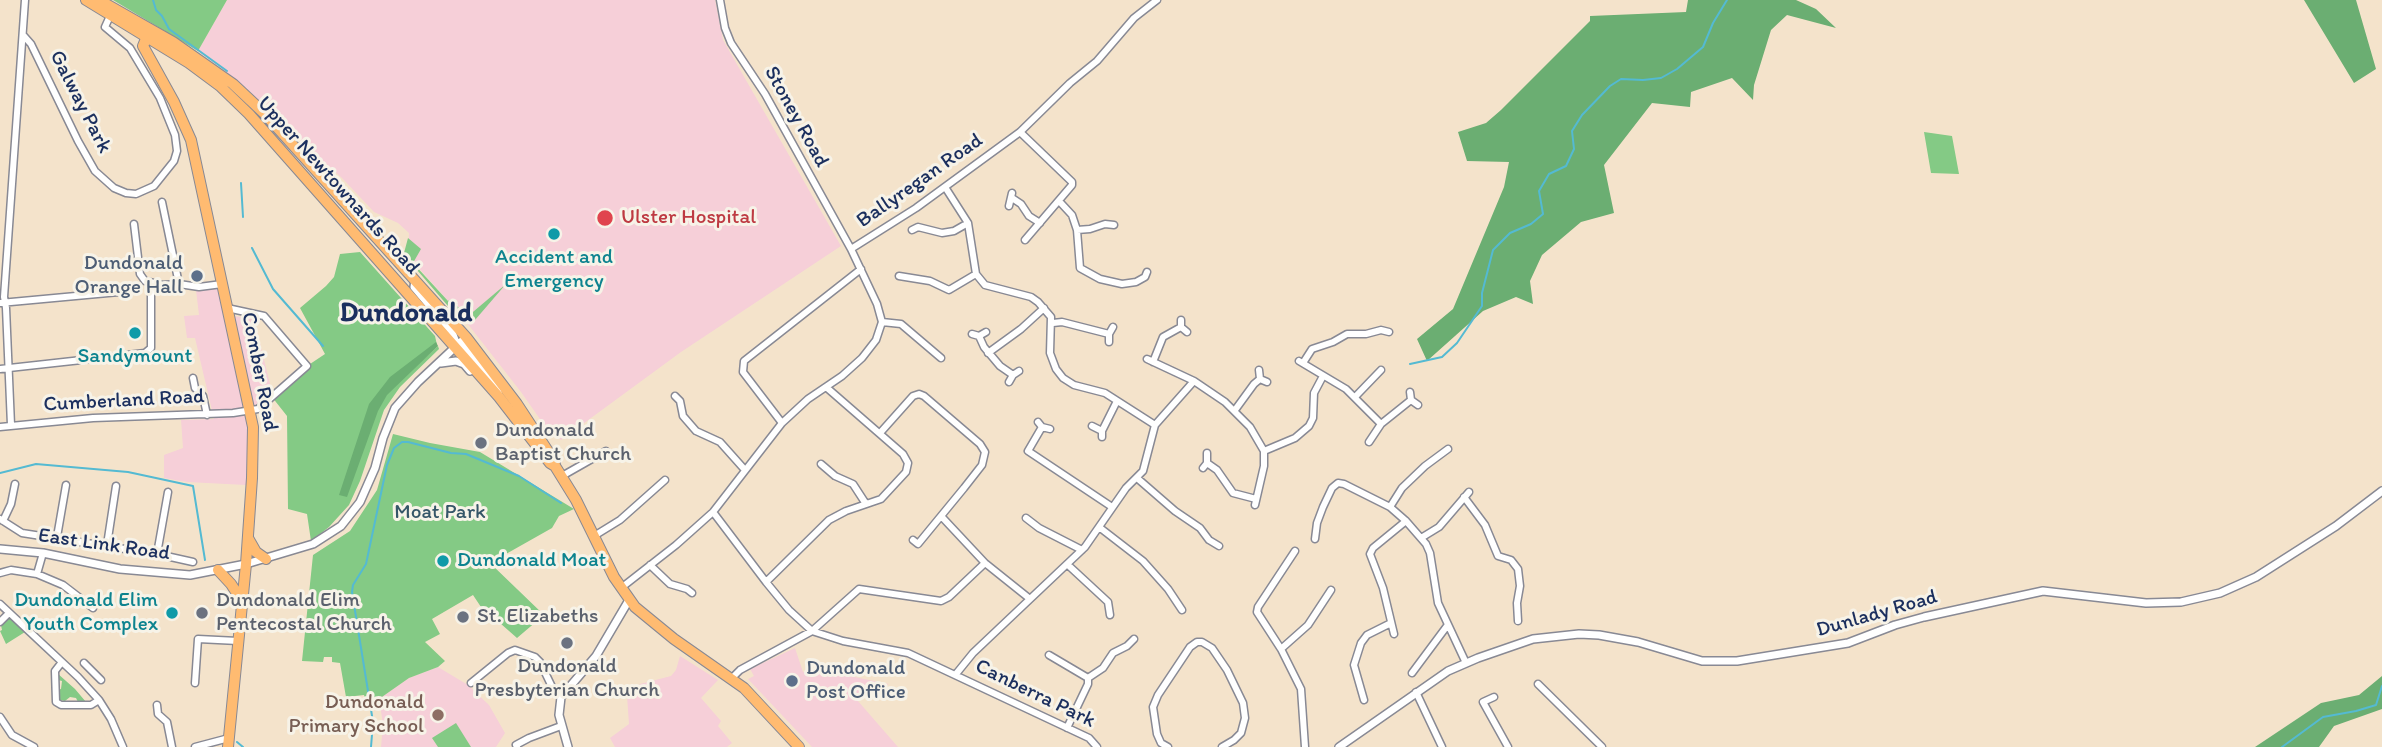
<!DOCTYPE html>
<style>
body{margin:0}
canvas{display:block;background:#f4e3cb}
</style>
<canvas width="2382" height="747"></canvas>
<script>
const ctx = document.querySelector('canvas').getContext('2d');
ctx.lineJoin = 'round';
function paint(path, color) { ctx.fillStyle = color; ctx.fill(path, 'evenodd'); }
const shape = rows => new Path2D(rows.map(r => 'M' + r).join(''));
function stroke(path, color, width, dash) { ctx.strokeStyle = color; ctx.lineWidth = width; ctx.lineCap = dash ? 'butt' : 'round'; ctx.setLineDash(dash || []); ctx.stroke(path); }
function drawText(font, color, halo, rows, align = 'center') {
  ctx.font = font + ' Itim,sans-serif'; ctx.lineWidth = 6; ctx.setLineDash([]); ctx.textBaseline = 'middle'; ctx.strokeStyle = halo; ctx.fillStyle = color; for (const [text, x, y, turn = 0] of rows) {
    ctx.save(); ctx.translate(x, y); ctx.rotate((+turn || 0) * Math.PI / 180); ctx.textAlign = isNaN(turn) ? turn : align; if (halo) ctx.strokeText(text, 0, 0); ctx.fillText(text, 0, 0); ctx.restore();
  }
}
paint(shape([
 [227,0,715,0,723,40,841,246,681,352,561,440,542,422,521,392,460,314,408,256,409,233,398,223,374,212,342,178,299,140,244,86,198,51],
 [220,287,249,423,246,485,187,482,164,478,164,455,183,448,181,420,214,419,195,338,187,338,184,316,199,315,196,290],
 [234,316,254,319,272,392,254,406],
 [795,648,803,672,820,670,889,684,865,695,858,701,898,747,812,747,748,679,754,676,750,669],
 [680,656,718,680,701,698,721,721,718,726,732,743,727,747,615,747,610,738,629,724,627,696,640,684,671,676,676,670],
 [438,667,468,685,489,705,505,733,496,747,381,747,383,724,379,699,409,678]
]), '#f6cfd8');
paint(shape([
 [113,0,227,0,198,51],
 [1924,132,1952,136,1959,174,1931,173],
 [408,238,421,249,413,263,448,301,451,299,467,317,506,284,475,320,466,323,460,320,405,256,404,253],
 [360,252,435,336,437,345,424,359,438,346,439,349,400,387,384,410,360,481,349,505,329,527,311,541,307,514,288,509,287,416,272,397,307,366,325,354,300,308,326,286,334,277,340,254],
 [393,434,430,443,480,452,574,509,559,516,552,528,490,563,544,615,517,638,492,616,487,616,473,595,432,619,440,634,425,642,445,661,438,667,409,678,379,699,365,699,364,695,346,697,340,663,332,662,332,657,324,657,323,662,302,661,313,555,350,531,377,490],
 [10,618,25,632,6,644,0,631,2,630,1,625],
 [57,673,75,689,86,702,78,702,76,698,70,697,65,701,59,700,57,690,61,689,62,681,58,680],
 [456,723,471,747,438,747,432,738]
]), '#84ca85');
paint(shape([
 [1688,0,1796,0,1816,9,1836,28,1787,15,1771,30,1754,85,1753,100,1732,78,1691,92,1690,107,1652,103,1604,165,1614,213,1581,222,1542,255,1530,281,1533,304,1516,297,1483,311,1427,361,1417,339,1453,309,1504,187,1509,162,1467,161,1458,132,1486,123,1501,110,1590,21,1590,16,1686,12],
 [2304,0,2356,0,2376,69,2354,83],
 [436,342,438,346,387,395,378,411,347,497,339,495,369,404,390,377],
 [2382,676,2382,709,2334,726,2319,747,2255,747,2321,703,2359,695]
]), '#6bae72');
stroke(shape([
 [153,0,156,10,162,16,169,29,227,71],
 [241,183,243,217],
 [252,248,273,289,323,346],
 [1410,364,1442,357,1457,343,1482,306,1482,293,1493,250,1510,233,1531,224,1543,214,1539,191,1549,174,1566,166,1574,149,1572,131,1582,115,1610,86,1621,79,1643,80,1661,78,1677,69,1703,47,1713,23,1727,0],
 [0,473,36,464,128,472,193,486,205,560],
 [237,742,243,747],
 [371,747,373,722,352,592,353,585,366,564,387,465,394,448,402,442,408,442,451,453,466,454,519,476,561,503],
 [2282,747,2323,717,2356,711,2376,705,2382,686]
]), '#54bad2', 2);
const minor = shape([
 [23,35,31,44,78,141,95,171,114,188,126,193,136,194,154,186,174,161,177,151,175,135,160,98,130,48,105,27,110,16],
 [1020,132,1072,182,1072,185,1025,240],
 [945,187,968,223,976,274,985,285,1031,297,1038,302,1051,317,1050,353,1056,369,1063,378,1074,385,1105,393,1155,425],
 [1012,198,1021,204,1029,216,1040,223],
 [1059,201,1072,215,1077,230,1080,268,1100,279,1122,284,1136,282,1145,277,1147,272],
 [162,202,179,284],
 [1009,206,1012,193],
 [134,224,140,274,145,281,162,285,179,284,199,287,222,284],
 [912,230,918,227,942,233,954,231,968,223],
 [1077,230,1090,229,1105,224,1114,225],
 [851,249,916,208,1020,132,1070,83,1097,61,1134,18,1157,0],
 [899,276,930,281,949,290,976,274],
 [0,303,119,292],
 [1181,320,1181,327,1187,332],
 [882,322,901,324,941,358],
 [1053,323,1062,322,1109,334],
 [972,334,979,336,986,332],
 [979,336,984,347,1000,366,1013,375],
 [1109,342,1109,334,1113,327],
 [988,353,1021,329,1044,308],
 [1147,359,1194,381,1225,402,1250,427,1264,451,1264,466,1255,505],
 [1299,361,1346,389,1381,424],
 [1153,362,1163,337,1181,327],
 [1303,363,1312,349,1333,342,1347,334,1366,334,1381,330,1389,332],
 [0,369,145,353,151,348,151,283],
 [1259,370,1260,379,1267,382],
 [193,378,195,388,203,396,207,415],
 [1009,382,1013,375,1019,371],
 [1410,392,1411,400,1418,405],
 [675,396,680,401,683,416,696,431,720,442,745,470],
 [1355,397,1381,370],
 [1235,410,1254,384,1260,379],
 [1038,422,1042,427,1050,429],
 [782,423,743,372,744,361,861,269],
 [11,425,6,308,4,297,25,0],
 [1092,426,1102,431,1102,437],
 [0,427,93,418,233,413,258,409,307,366,264,316,227,308],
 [1042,427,1028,451,1112,507],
 [1102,431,1117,401],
 [880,433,913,396,919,394,924,396,980,444,985,452,982,465,964,488,918,544,913,540],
 [1369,442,1381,424,1411,400],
 [1264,451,1295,438,1309,426,1313,418,1314,393,1323,376],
 [1207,463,1217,470,1233,493,1256,499],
 [821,464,835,476,853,484,866,504],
 [1203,468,1207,463,1207,453],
 [562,476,606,451],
 [1137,478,1175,511,1200,528,1209,540,1219,546],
 [1464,497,1485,525,1498,556,1511,560,1518,569,1520,586,1517,603,1518,621],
 [1390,507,1402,488,1425,466,1448,449],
 [713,512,766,582,789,610,812,631,843,641,908,653,1089,738,1097,747],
 [941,516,985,563,1030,599],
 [1026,518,1039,528,1082,550],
 [0,519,22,533,157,554,193,562],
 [3,521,11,504,15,484],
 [1099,527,1143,561,1168,589,1182,610],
 [594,536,620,520,665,480],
 [57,537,66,485],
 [1421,538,1439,527,1469,492],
 [1315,539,1317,523,1323,507,1332,488,1338,483,1344,484,1390,507,1406,521,1426,544,1430,553,1438,603,1466,663],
 [107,545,116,486],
 [1295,551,1258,607,1257,612,1281,649,1301,689,1305,747],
 [157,554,168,492],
 [650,565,670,584,687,589,692,593],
 [1068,565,1108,602,1110,615],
 [0,573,11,570,37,574,63,585,93,608],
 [37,574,43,553],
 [766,582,829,520,846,511,881,499,906,472,908,463,903,454,826,387],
 [621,588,676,545,713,512,782,423,808,399,842,376,862,358,876,340,882,322,877,304,851,249,765,94,731,43,725,28,720,0],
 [0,604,78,677,99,700,111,719,123,747],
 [0,622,9,613],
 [1394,634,1383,588,1370,554,1373,548,1406,521],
 [1281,649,1308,625,1331,590],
 [1049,655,1088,678,1088,684,1067,728],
 [62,662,55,671,56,702,61,705,91,705,99,700],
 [84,663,101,680],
 [1412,673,1447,626],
 [956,674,973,653,1085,547,1126,488,1143,471,1155,425,1194,381],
 [732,678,740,670,812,631,859,589,941,601,949,597,985,563],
 [1088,678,1103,668,1113,653,1127,646,1134,639],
 [195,683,198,639,238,641],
 [471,683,508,653,515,650,535,657,540,662,553,689,561,697],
 [1538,684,1602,747],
 [1416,692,1442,747],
 [1494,697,1483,702,1508,747],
 [1364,700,1354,665,1361,643,1367,635,1391,623],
 [157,705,158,714,167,722,172,747],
 [0,717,12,735,34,747],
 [195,747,229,738],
 [517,747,516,745,529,738,561,726],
 [1168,747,1161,743,1157,734,1153,707,1158,695,1190,647,1197,642,1202,642,1212,648,1227,670,1243,703,1245,718,1241,733,1234,740,1222,747]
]);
const tertiary = shape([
 [415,280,414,287,452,332,457,345],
 [463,341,464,347,497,387,499,396],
 [441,363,456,361,464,364,470,371],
 [0,549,43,553,120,569,190,575,246,564,313,544,341,526,360,502,375,468,383,438,395,408,418,382,466,337],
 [568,747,559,715,561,697,596,656,629,600],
 [1339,747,1448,671,1478,658,1533,639,1579,634,1599,635,1638,642,1702,661,1737,661,1848,643,1895,625,1924,617,2043,591,2146,603,2181,602,2220,593,2256,577,2336,526,2382,491]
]);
const trunk = shape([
 [86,0,189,63,220,86,249,114,499,397,550,463,555,466,576,500,614,577,635,607,674,639,744,688,799,747],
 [99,0,173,42,233,84,264,113,466,337,517,404,555,462],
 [150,29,143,46,174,102,191,140,253,427,252,478,246,564,228,747],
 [248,538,256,552,266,559],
 [218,570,231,584,242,601]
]);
stroke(minor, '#888994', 9);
stroke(tertiary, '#888994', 10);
stroke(trunk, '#888994', 12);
stroke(minor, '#fff', 6);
stroke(tertiary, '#fff', 7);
stroke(trunk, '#ffbb71', 10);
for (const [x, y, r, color] of [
 [605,218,9,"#e0444e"],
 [554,234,7,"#0f9aa8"],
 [197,276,7,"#5c6f8a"],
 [135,333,7,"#0f9aa8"],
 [481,443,7,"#6b7280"],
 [443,561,7,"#0f9aa8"],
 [172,613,7,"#0f9aa8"],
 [202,613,7,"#6b7280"],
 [463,617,7,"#6b7280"],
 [567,643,7,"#6b7280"],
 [792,681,7,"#5c6f8a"],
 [438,715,7,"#8d6e63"]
]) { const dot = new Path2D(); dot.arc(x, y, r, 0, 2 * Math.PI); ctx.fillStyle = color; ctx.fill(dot); stroke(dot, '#f7f3e8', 2.5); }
drawText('21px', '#1b2f5e', '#f7f3e8', [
 ["Galway Park",80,102,63],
 ["Stoney Road",796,117,61],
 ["Ballyregan Road",920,181,-35],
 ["Upper Newtownards Road",338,186,48],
 ["Comber Road",259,372,79],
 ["Cumberland Road",124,401,-3],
 ["East Link Road",104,545,8],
 ["Dunlady Road",1877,614,-16],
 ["Canberra Park",1035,694,26]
]);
drawText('21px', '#be3a42', '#f7f3e8', [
 ["Ulster Hospital",621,218]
], 'left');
drawText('21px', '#0d838f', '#f7f3e8', [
 ["Accident and",554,258],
 ["Emergency",554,282],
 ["Sandymount",135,357],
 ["Dundonald Moat",457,561,"left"],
 ["Dundonald Elim",158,601,"right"],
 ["Youth Complex",158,625,"right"]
]);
drawText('21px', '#4e5e75', '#f7f3e8', [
 ["Dundonald",183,264],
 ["Orange Hall",183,288],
 ["Dundonald",806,669,"left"],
 ["Post Office",806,693,"left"]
], 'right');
drawText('21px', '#5b616d', '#f7f3e8', [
 ["Dundonald",495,431],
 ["Baptist Church",495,455],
 ["Dundonald Elim",216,601],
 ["Pentecostal Church",216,625],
 ["St. Elizabeths",477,617],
 ["Dundonald",567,667,"center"],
 ["Presbyterian Church",567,691,"center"]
], 'left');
drawText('21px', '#355668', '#f7f3e8', [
 ["Moat Park",440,513]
]);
drawText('21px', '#785e54', '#f7f3e8', [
 ["Dundonald",424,703],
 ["Primary School",424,727]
], 'right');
drawText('bold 28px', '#1b2f5e', '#f7f3e8', [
 ["Dundonald",406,314]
]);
</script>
